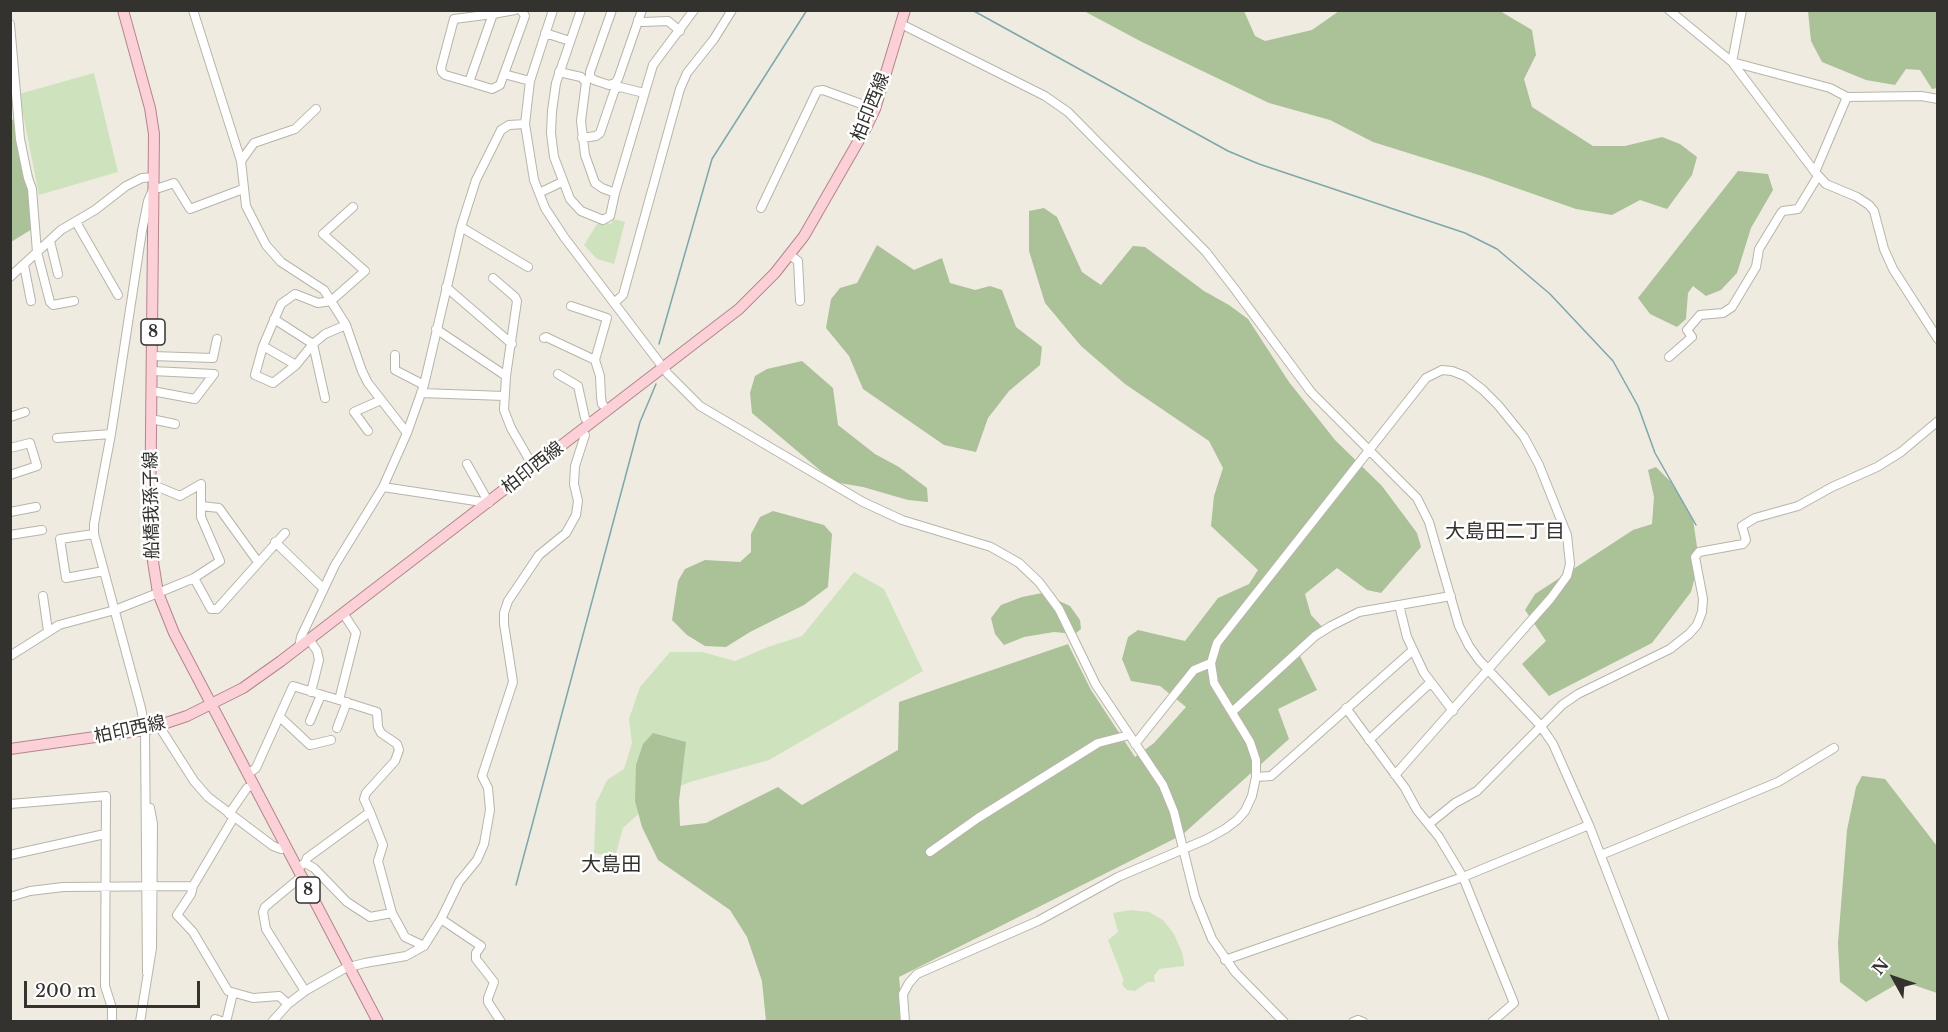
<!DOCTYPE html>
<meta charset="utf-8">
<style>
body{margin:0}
#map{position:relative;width:1948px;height:1032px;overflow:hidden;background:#efebe1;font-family:"Libre Baskerville",serif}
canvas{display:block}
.frame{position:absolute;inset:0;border:12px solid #33322e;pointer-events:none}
.north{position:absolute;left:1864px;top:948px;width:60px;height:60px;-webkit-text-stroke:4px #fff;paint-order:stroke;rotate:310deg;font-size:16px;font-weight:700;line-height:24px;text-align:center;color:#33322e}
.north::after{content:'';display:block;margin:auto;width:21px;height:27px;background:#33322e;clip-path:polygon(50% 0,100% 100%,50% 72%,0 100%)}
.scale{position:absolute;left:24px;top:981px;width:176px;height:27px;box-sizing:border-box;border:3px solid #33322e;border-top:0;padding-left:8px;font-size:18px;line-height:21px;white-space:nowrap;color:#33322e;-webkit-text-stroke:4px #fff;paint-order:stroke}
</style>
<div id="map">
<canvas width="1948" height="1032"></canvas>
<div class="frame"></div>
<div class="north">N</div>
<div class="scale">200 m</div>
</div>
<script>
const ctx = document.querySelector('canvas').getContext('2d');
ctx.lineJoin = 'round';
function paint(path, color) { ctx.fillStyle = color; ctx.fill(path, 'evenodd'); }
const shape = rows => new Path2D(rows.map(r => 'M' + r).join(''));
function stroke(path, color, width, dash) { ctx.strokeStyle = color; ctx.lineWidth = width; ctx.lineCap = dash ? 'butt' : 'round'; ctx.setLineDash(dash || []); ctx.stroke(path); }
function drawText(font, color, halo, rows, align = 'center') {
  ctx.font = font + ' "Libre Baskerville","Noto Sans JP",serif'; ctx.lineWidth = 5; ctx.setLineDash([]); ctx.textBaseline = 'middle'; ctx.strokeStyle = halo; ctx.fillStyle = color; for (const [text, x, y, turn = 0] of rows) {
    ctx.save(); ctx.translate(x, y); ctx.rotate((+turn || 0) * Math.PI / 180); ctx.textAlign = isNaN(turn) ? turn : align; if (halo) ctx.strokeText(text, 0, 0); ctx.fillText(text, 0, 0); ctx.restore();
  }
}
paint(shape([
 [94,73,118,172,39,195,19,94],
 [613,219,625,222,614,264,597,259,584,245,599,221,611,224],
 [854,572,884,589,923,671,769,760,690,782,659,795,623,828,615,857,594,853,596,803,607,780,624,769,632,743,629,719,640,687,670,652,702,652,735,661,768,647,802,636],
 [1131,910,1149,912,1163,920,1174,934,1182,952,1184,963,1184,966,1159,969,1154,976,1155,982,1148,982,1135,991,1127,990,1123,986,1122,982,1124,981,1108,940,1118,932,1113,913]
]), '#cee3bd');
paint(shape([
 [1084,11,1244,11,1255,36,1265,41,1312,30,1339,11,1500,11,1532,30,1536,55,1524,79,1532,107,1593,146,1625,146,1662,137,1680,144,1697,157,1692,175,1667,209,1640,200,1612,215,1576,209,1482,176,1373,142,1330,120,1269,103,1142,42],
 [1808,11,1937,11,1937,88,1932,89,1920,70,1906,69,1895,85,1866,80,1822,62,1811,41],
 [10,117,17,124,33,177,37,226,11,242],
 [1738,171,1768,174,1773,190,1751,228,1737,273,1721,290,1706,296,1693,286,1688,293,1686,319,1677,327,1650,314,1638,298],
 [1044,208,1057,217,1082,272,1101,285,1133,246,1145,247,1204,291,1229,305,1248,319,1289,382,1335,440,1382,486,1417,533,1421,547,1381,593,1367,590,1337,568,1305,594,1311,615,1328,633,1298,652,1317,690,1278,709,1289,739,1182,835,899,977,903,1021,766,1021,762,981,747,937,730,910,658,860,642,827,635,801,636,765,643,744,653,733,686,742,679,801,680,826,706,823,778,787,802,805,898,750,899,702,1068,644,1091,690,1135,757,1154,743,1186,707,1160,686,1131,681,1122,659,1128,637,1138,630,1185,641,1218,598,1249,584,1258,570,1211,526,1214,496,1223,468,1209,441,1125,384,1081,346,1045,303,1029,251,1029,211],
 [877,245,914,270,942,258,950,283,975,290,990,286,1002,290,1016,327,1042,347,1040,365,1009,391,988,418,976,452,944,445,863,389,849,356,826,328,831,299,840,288,857,283],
 [802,361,833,388,838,425,875,454,899,467,927,488,928,502,908,500,863,487,834,482,752,413,750,393,755,376,767,369],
 [1656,467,1671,482,1693,519,1699,561,1691,592,1652,643,1549,696,1522,664,1546,641,1525,610,1535,594,1633,530,1652,524,1654,497,1648,470],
 [773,511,824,525,832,534,828,587,804,605,750,632,726,647,705,646,687,635,672,620,678,581,685,569,705,560,740,562,751,552,751,534,760,517],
 [1042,593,1070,606,1080,620,1081,629,1075,634,1054,632,1024,637,1004,645,995,634,991,618,1001,605,1022,597],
 [1862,776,1885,779,1937,846,1937,993,1902,981,1866,1002,1840,982,1838,943,1847,830,1856,787]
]), '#abc198');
stroke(shape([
 [972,10,1228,151,1259,164,1465,233,1497,249,1550,294,1613,361,1638,406,1655,453,1696,525],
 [659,344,712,159,807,10],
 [516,885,640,422,656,384]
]), '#7ca7ab', 1.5);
const minor = shape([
 [193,10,241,161,246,206,266,245,281,262,324,290,346,325,362,371,368,383,407,433],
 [553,10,530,81,525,124,534,180,545,208,564,237,668,374,700,406,863,502,902,520,991,547,1019,563,1039,582,1059,609,1096,685,1163,785,1174,812,1195,897,1212,939,1235,972,1284,1022],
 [581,10,556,83,552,111,551,133,554,157,570,199,581,211,603,220,610,216,615,193,653,65,694,10],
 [612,10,590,72,590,77,594,80,609,85,615,83,618,79,642,10],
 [1669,10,1732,62,1815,172,1826,184,1857,197,1869,205,1874,211,1884,249,1893,269,1938,339],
 [1742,10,1732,62,1830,88,1847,97],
 [493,14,515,10],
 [638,20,643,22,668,21,680,31],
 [10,24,20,139,28,178,32,189,37,252,50,302,53,305,74,301],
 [901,24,1045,96,1068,112,1206,252,1234,288,1311,392,1417,498,1429,522,1459,626,1469,646,1479,660,1540,725,1553,744,1589,825,1665,1022],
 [545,33,570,41],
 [559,72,581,77,586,82,581,121,585,155,595,183,602,188,615,193],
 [504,74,525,16,521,10],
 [469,82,493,14,454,19,441,68,442,72,445,75,469,82,492,89,500,85,504,74,530,81],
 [582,138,596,136,600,133,615,89,620,87,644,93],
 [241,161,254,143,295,129,316,109],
 [1815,172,1847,97,1921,96,1938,99],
 [539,193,562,182],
 [761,208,817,91,823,90,875,109],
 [76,222,118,295],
 [461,227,528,267],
 [50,241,58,274],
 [790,255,798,261,800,301],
 [24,265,31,301],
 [10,277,61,230,95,210,126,186,142,178,154,177],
 [493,278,515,297,517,301,506,376,504,410,511,428,534,468],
 [446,287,512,344],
 [614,303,623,295,680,89,687,73,714,39,732,10],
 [571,306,607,318,595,360],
 [274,319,313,344,325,398],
 [346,325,325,334,313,344,296,365,273,383,255,375,263,346,281,304,295,294,318,303,331,301,365,271,323,234,353,207],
 [436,329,506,376],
 [544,338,546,337,595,360,600,376,601,397,602,404,607,409],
 [263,346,296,365],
 [395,355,395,370,424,385],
 [152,356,213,358,217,339],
 [1669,357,1692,337,1687,330,1700,315,1723,313,1732,307,1756,267,1759,249,1781,213,1783,211,1798,209,1818,176],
 [558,374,578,386,585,418,589,423],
 [152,391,195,399,214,374,152,371],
 [421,393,504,396],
 [10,417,25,412],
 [151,419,175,424],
 [368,431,354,412,381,400],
 [57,438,111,434],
 [10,448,30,443,37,466,10,475],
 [467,464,489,503],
 [383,487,489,503],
 [201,506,219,508,258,562],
 [10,512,36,507],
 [94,534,60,539,66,578,104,571],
 [10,535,42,530],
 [275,542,323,588],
 [194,578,211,609,217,609,285,533],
 [43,596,48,631],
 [1399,605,1407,637,1424,673,1453,711],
 [309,639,317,651,319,660,311,692],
 [299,648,301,637,335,565,383,487,407,433,424,385,461,227,476,180,501,130,509,125,525,124],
 [10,656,59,625,115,610,158,593,194,578,220,561,201,517,201,484,180,496,151,484],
 [339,700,356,633,343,613],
 [1346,708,1405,788,1417,810,1439,837,1463,877,1514,1003,1492,1022],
 [1232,712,1315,636,1331,626,1359,612,1451,596],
 [280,717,310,745,331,740],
 [310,721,321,695],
 [159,726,194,781,208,797,273,846,281,849,285,848],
 [337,728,347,702],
 [1369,740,1431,682],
 [1135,744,1194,670,1211,663],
 [248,774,256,768,293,686,339,700,377,712,378,727,381,733,397,744,399,750,395,761,366,793,364,799,370,812],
 [1256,777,1271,776,1413,650],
 [10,804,106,796,105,986,112,1008,112,1022],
 [229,814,247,788,253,785],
 [1429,824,1455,803,1477,791,1562,705,1578,694,1670,649,1689,634,1697,625,1702,612,1703,599,1695,557,1699,552,1743,544,1746,540,1742,526,1755,518,1798,506,1832,487,1877,467,1901,452,1938,421],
 [930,852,978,818,1098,743,1129,735],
 [10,855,105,834],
 [1601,855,1778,782,1834,748],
 [305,863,307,858,370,812,383,845,378,861,392,913],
 [302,865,305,863,314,868,347,902,370,917,392,913,405,937,424,946],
 [301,877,265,907,263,912,266,929,305,991],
 [193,886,191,894,177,915,193,932,228,991,253,998,279,996,288,1004],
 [10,897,30,891,63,887,193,886,234,817],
 [441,919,481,946,476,953,476,959,494,982,488,998,488,1002,501,1022],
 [1225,960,1463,877,1589,825],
 [349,967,365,963,406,956,424,946,441,919,459,882,477,860,484,844,490,810,488,788,482,776,513,682,504,624,504,613,508,601,539,555,566,533,576,515,578,501,574,484,575,466,585,435,581,430],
 [147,973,145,730,141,708,94,534,94,524,111,434,142,231,148,201,154,187,159,188,174,183,190,209,243,189],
 [215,1019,224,1022],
 [140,1022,152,948,153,824,150,808],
 [226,1022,233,993],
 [272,1022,288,1004,305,991,349,966],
 [905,1022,903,994,909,983,917,974,1038,921,1118,877,1207,839,1225,829,1237,820,1245,811,1252,796,1256,777,1256,760,1250,742,1214,683,1211,663,1217,643,1426,378,1442,370,1452,371,1465,376,1483,390,1498,405,1524,437,1539,465,1567,535,1570,564,1567,576,1551,598,1395,775],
 [1353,1022,1358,1020,1363,1022]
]);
const major = shape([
 [123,10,150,108,154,134,150,530,151,549,158,593,174,633,378,1022],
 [10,749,145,730,187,716,243,688,281,661,739,309,775,273,804,236,866,128,875,109,905,10]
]);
stroke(minor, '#b7b4aa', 10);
stroke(major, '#b4858b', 12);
stroke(minor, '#fff', 8);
stroke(major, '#fcd0d7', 10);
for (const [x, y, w] of [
 [153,332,24],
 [308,890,24]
]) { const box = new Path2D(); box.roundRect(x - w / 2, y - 13, w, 26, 4.5); ctx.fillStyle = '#fff'; ctx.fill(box); stroke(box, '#33322e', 1.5); }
drawText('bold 16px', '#33322e', null, [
 ["8",153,332],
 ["8",308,890]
]);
drawText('18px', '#33322e', '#fff', [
 ["柏印西線",871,107,-68],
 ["柏印西線",533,468,-38],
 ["船橋我孫子線",152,505,-91],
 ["柏印西線",130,730,-12]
]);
drawText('20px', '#33322e', '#fff', [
 ["大島田二丁目",1505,532],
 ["大島田",611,865]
]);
</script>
